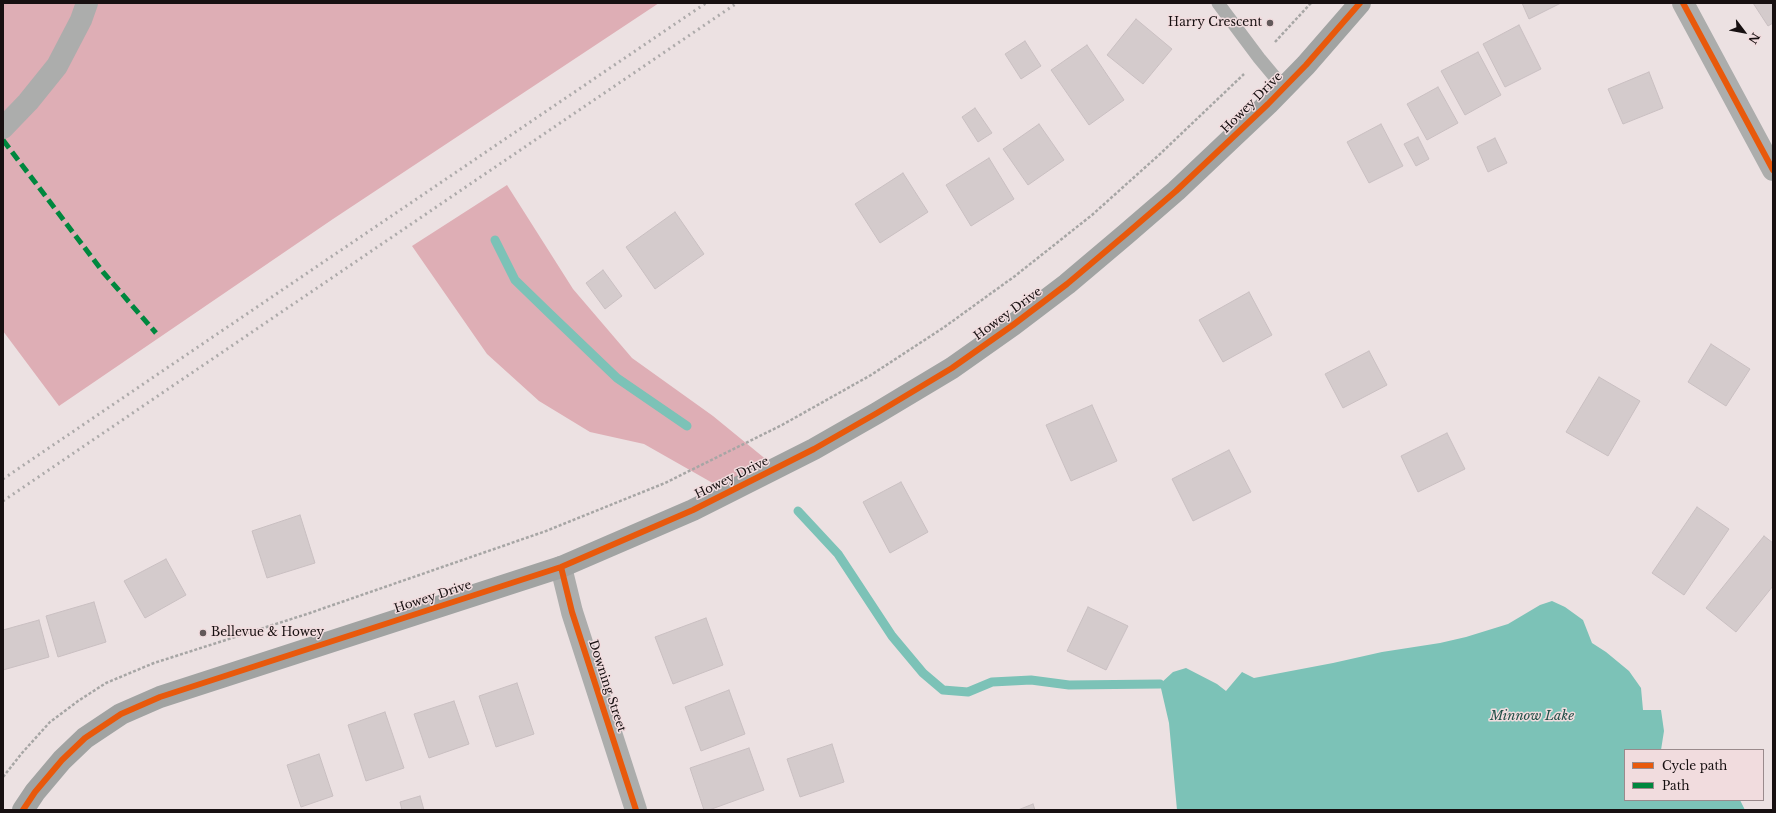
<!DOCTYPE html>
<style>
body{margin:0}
#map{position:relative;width:1776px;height:813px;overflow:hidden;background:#ece1e2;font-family:"Libre Baskerville",serif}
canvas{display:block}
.frame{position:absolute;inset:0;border:4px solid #171011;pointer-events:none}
.legend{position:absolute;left:1624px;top:749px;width:140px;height:52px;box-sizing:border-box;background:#f1dcde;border:1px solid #9a8a8c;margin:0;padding:5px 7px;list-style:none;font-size:12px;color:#171011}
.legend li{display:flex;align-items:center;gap:8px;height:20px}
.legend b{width:20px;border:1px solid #9a8a8c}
.north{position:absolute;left:1724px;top:12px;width:40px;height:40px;-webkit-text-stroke:3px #f1dcde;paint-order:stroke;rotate:122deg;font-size:11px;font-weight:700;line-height:16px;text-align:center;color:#171011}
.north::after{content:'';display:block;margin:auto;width:14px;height:18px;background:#171011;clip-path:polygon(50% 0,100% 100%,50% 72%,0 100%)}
</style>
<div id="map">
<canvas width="1776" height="813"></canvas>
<div class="frame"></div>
<ul class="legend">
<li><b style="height:5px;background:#e8590c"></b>Cycle path</li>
<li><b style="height:5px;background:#00873e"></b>Path</li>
</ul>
<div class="north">N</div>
</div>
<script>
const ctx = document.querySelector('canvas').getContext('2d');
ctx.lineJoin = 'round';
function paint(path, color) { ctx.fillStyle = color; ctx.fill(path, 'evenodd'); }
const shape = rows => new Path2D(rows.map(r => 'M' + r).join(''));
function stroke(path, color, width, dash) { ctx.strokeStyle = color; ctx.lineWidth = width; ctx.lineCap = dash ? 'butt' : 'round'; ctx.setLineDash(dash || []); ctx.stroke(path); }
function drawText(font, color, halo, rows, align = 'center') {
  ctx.font = font + ' "Libre Baskerville",serif'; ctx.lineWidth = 3; ctx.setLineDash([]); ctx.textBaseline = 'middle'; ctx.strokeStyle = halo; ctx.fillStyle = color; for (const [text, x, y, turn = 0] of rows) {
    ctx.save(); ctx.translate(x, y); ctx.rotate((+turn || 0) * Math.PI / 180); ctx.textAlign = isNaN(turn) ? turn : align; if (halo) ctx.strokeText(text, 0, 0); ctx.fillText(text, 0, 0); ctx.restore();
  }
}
paint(shape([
 [3,3,659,3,333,219,59,406,3,331],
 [507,185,573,289,632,358,713,416,779,470,732,494,644,444,590,432,539,401,487,354,412,246]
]), '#deaeb5');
paint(shape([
 [1552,601,1565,607,1583,620,1592,643,1606,652,1629,671,1641,688,1643,710,1661,710,1664,731,1661,750,1625,750,1625,800,1740,800,1745,810,1177,810,1169,723,1160,684,1173,672,1186,668,1217,684,1226,691,1242,672,1254,678,1333,663,1382,652,1440,643,1466,637,1508,624,1540,605]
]), '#7cc2b7');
stroke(shape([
 [495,240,515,280,548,312,617,378,687,426],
 [798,511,838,554,892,636,923,673,943,690,968,692,992,682,1031,680,1069,685,1160,684]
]), '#7cc2b7', 9);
const building = shape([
 [1522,3,1561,3,1529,19,1522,3],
 [1753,3,1773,3,1773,23,1768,26,1753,3],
 [1136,19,1172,49,1143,84,1107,55,1136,19],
 [1519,25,1541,69,1505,87,1483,44,1519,25],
 [1025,41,1041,66,1021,79,1005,54,1025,41],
 [1087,45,1124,100,1089,125,1051,70,1087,45],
 [1478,52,1501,95,1465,115,1441,71,1478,52],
 [1649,72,1663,108,1623,124,1608,89,1649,72],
 [1438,87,1458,123,1427,140,1407,104,1438,87],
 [975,108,992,133,978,142,962,117,975,108],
 [1039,124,1064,160,1028,185,1003,149,1039,124],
 [1381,124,1403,166,1369,183,1347,142,1381,124],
 [1418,137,1429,159,1416,166,1404,144,1418,137],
 [1495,138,1507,163,1488,172,1477,147,1495,138],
 [989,158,1014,199,971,226,946,185,989,158],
 [903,173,928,212,880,243,855,204,903,173],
 [675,212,704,254,655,289,626,247,675,212],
 [603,270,622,296,605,309,586,283,603,270],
 [1249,292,1272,335,1223,362,1199,320,1249,292],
 [1711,344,1750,369,1726,406,1688,382,1711,344],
 [1369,351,1387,385,1343,408,1325,374,1369,351],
 [1599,377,1640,401,1608,456,1566,432,1599,377],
 [1092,405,1117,461,1071,481,1046,425,1092,405],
 [1447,433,1465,469,1418,492,1401,456,1447,433],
 [1229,450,1251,492,1193,521,1172,479,1229,450],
 [901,482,928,532,890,553,863,502,901,482],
 [1697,507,1729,529,1684,595,1652,573,1697,507],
 [300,515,315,563,267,578,252,531,300,515],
 [1764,536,1773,543,1773,586,1736,632,1706,608,1764,536],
 [166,559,186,595,145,618,124,581,166,559],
 [94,602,106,642,58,657,46,616,94,602],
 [1088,607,1128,626,1106,670,1067,651,1088,607],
 [706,618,723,665,673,684,655,637,706,618],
 [39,620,49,657,3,670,3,630,39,620],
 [517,683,534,734,496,747,479,696,517,683],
 [729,690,745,734,701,751,685,707,729,690],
 [454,701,469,744,429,758,414,714,454,701],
 [385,712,404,768,366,781,348,725,385,712],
 [832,744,844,782,800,797,787,759,832,744],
 [749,748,764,790,709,810,704,810,690,768,749,748],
 [319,754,333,796,301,807,287,765,319,754],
 [420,796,424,810,402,810,400,802,420,796],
 [1033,804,1035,810,1018,810,1033,804]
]);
paint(building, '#d4cbcc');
stroke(building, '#c9bfc1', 1);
stroke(shape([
 [1275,42,1311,3],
 [3,777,22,753,50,722,78,701,106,683,154,663,307,614,546,531,665,483,782,425,871,375,943,328,1015,276,1092,215,1160,154,1244,74]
]), '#a7a6a5', 2.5, [3, 2]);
stroke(shape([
 [1218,3,1259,58,1284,88]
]), '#acadac', 13);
stroke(shape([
 [1683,3,1773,170],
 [3,128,28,102,57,66,81,20,87,3],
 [561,567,572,612,636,810]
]), '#acadac', 22);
stroke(shape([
 [23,810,35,792,62,760,85,738,121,714,160,697,561,567,693,510,814,449,877,413,952,368,1013,325,1067,284,1125,235,1176,191,1268,104,1306,65,1360,3]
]), '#a1a3a2', 22);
stroke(shape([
 [3,479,706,3],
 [3,501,737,3]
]), '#adaaaa', 3, [2, 4]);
stroke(shape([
 [3,140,103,272,156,333]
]), '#00873e', 5, [10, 5]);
stroke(shape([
 [1683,3,1773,170],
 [561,567,572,612,636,810],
 [23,810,35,792,62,760,85,738,121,714,160,697,561,567,693,510,814,449,877,413,952,368,1013,325,1067,284,1125,235,1176,191,1268,104,1306,65,1360,3]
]), '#e8590c', 6);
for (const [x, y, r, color] of [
 [1270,23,4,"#62595a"],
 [203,633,4,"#62595a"]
]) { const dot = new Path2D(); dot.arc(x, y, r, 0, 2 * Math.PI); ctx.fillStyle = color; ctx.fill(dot); stroke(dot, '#f1dcde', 1.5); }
drawText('12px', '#171011', '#f1dcde', [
 ["Harry Crescent",1262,23],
 ["Bellevue & Howey",211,633,"left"]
], 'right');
drawText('12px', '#171011', '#f1dcde', [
 ["Howey Drive",1252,103,-45],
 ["Howey Drive",1008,314,-36],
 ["Howey Drive",732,478,-26],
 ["Howey Drive",433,597,-18],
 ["Downing Street",607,686,72]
]);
drawText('italic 13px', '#235049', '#f1dcde', [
 ["Minnow Lake",1532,716]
]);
</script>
